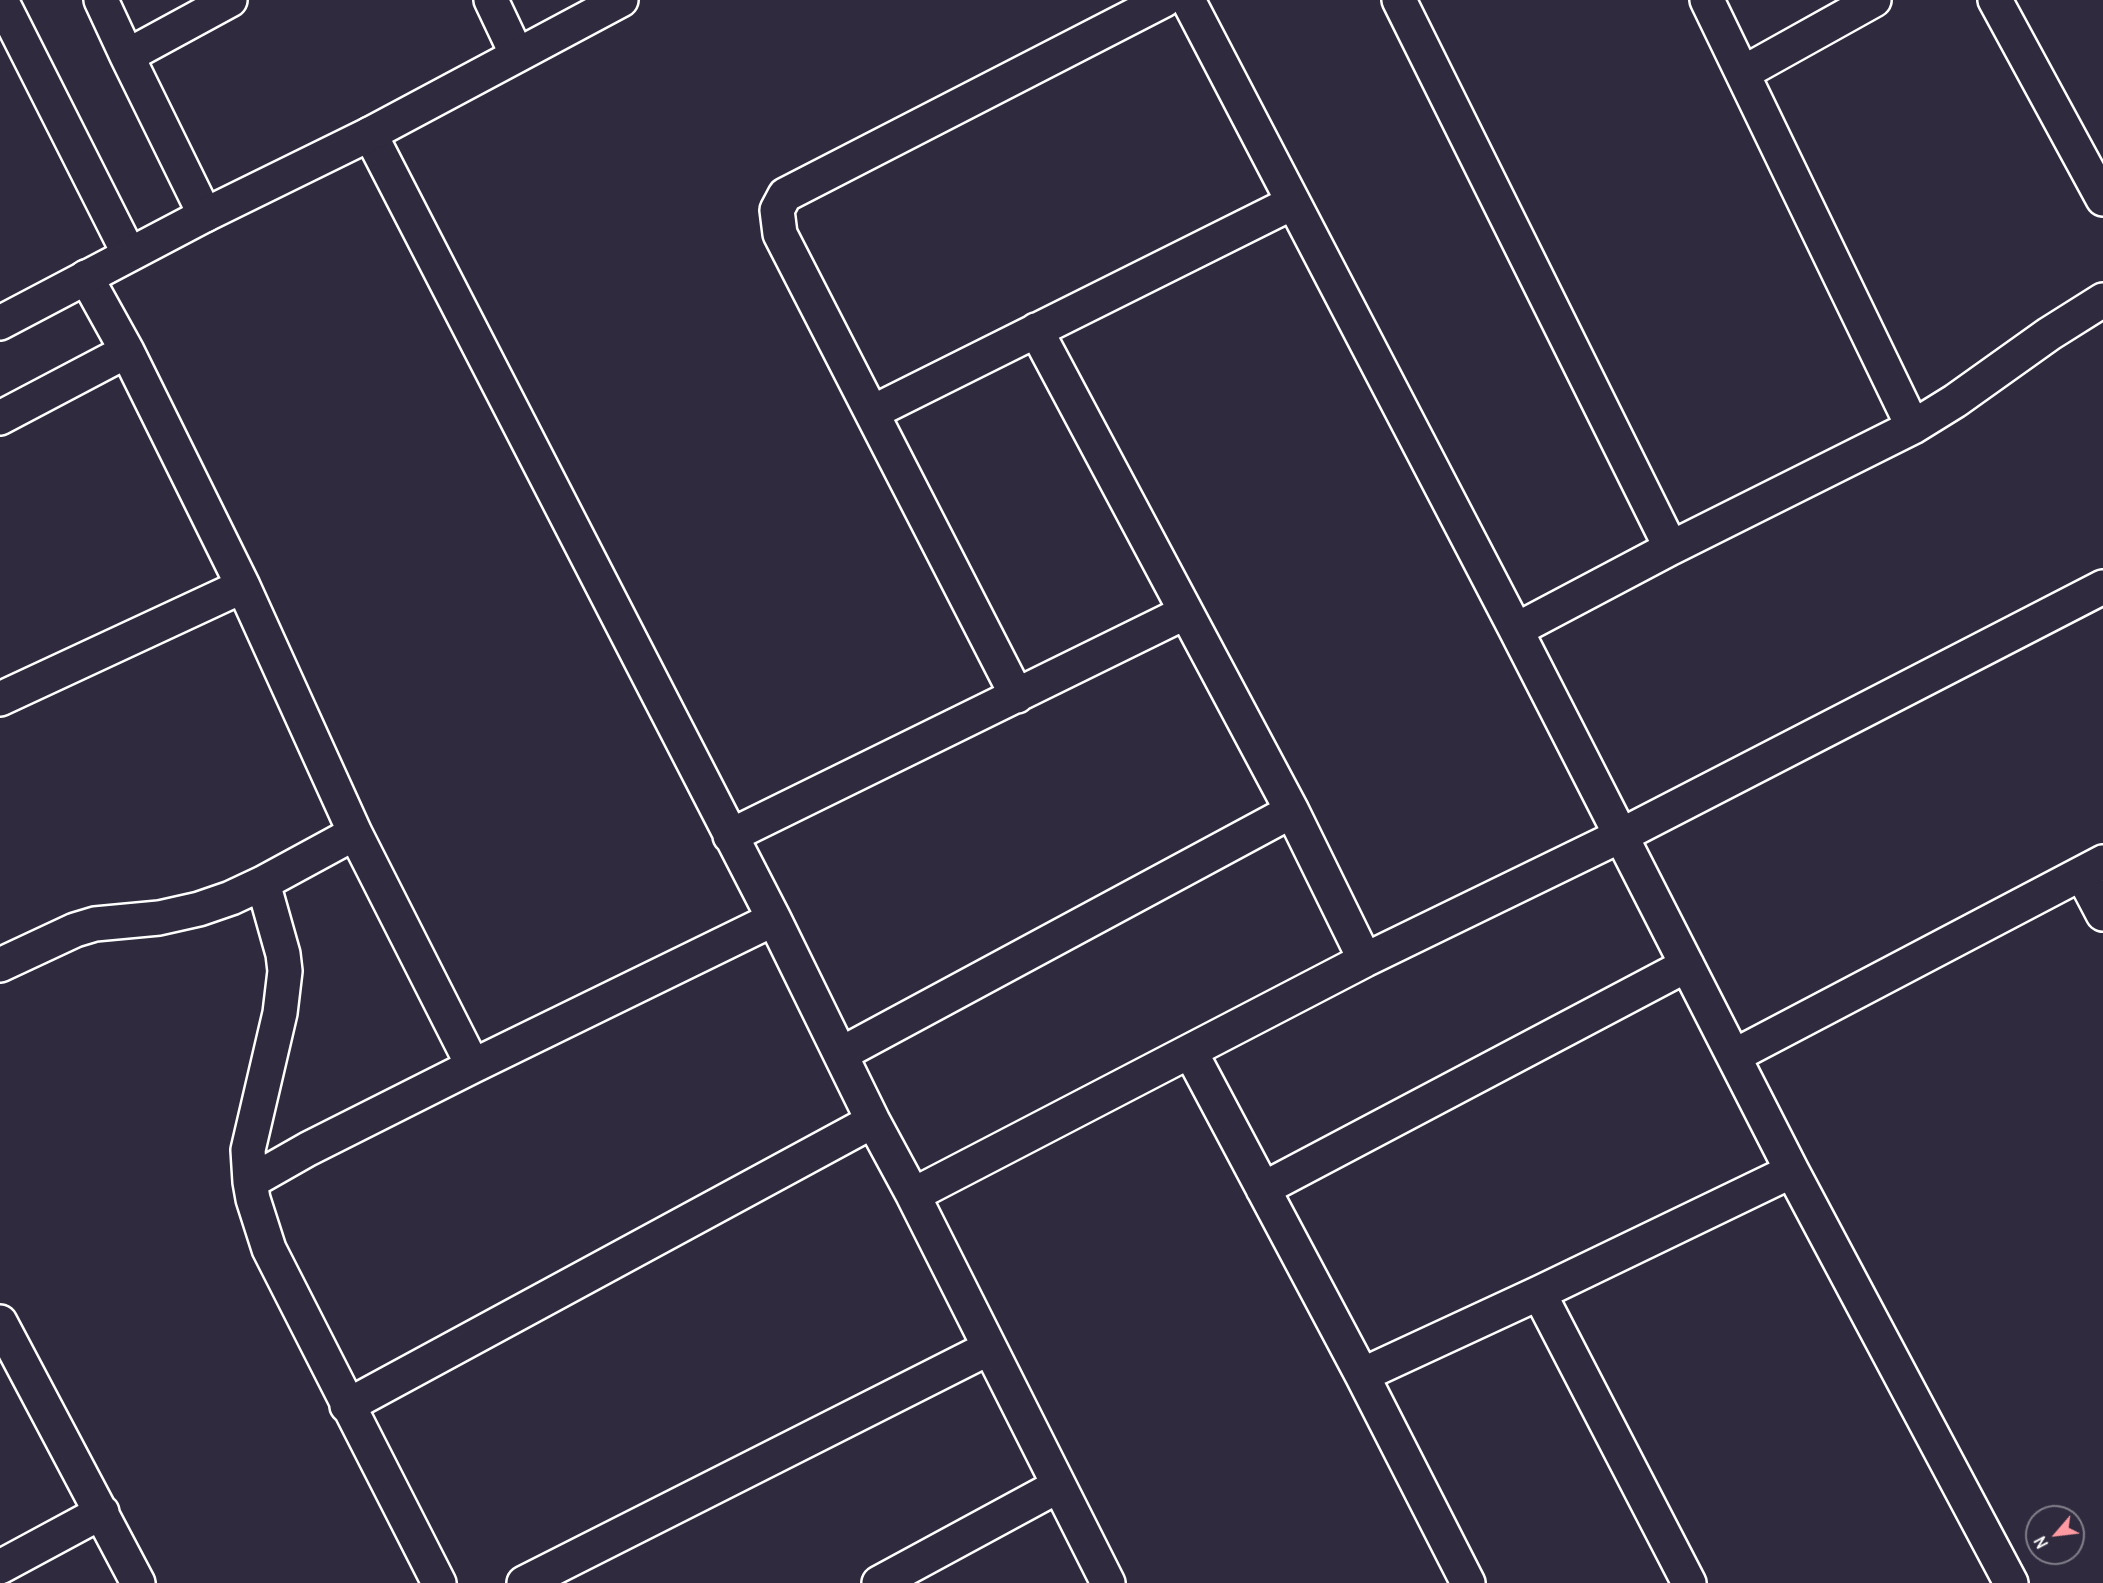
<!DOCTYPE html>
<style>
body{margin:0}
#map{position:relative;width:2103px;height:1583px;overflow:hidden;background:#2f2a3d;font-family:Delius,sans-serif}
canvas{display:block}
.north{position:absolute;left:2025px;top:1505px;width:60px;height:60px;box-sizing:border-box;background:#2f2a3d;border:2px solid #827f8b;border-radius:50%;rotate:242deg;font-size:16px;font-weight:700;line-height:24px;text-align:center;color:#fff}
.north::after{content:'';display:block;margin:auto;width:21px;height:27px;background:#ff9aa2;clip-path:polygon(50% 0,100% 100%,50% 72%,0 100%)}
</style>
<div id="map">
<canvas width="2103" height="1583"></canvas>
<div class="north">N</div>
</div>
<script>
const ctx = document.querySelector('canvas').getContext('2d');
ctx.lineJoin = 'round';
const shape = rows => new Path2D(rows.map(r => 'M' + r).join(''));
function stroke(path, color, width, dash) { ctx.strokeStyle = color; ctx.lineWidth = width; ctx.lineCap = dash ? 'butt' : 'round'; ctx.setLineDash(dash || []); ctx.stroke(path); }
const minor = shape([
 [1,0,129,254],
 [101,0,127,56,205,215],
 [491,0,517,55],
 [1188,0,1516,630,1792,1171,2011,1583],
 [1399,0,1671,548],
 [1707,0,1913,427],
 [1995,0,2103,199],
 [127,56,230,0],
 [1743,73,1874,0],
 [370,134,774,919,873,1121,913,1195,1108,1583],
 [86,277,127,351,243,586,355,833,473,1066],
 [1036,330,1292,811,1365,960],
 [873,412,1292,203],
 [0,418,127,351],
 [1516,630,1671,548,1913,427,1955,401,2049,334,2103,300],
 [1017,696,780,234,777,210,785,195,1164,0],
 [0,699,243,586],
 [730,836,1186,612],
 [2082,874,2103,914],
 [263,883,283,954,285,971,280,1013,248,1150,250,1182,253,1199,269,1249,439,1583],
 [0,965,75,930,95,924,159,918,199,909,231,898,263,883,355,833],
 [1190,1051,1362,1375,1468,1583],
 [841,1054,1292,811],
 [1734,1056,2103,862],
 [250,1182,308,1149,473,1066,774,919],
 [1263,1189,1687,965],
 [913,1195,1365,960,1622,835,2103,587],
 [1539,1293,1689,1583],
 [0,1322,138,1583],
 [1362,1375,1539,1293,1792,1171],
 [347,1406,873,1121],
 [0,1567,102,1512],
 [524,1583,989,1348],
 [879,1583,1058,1486]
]);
const highway = shape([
 [0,323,205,215,370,134,621,0]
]);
stroke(minor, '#fff', 38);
stroke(highway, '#fff', 38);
stroke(minor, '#2f2a3d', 33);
stroke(highway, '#2f2a3d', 33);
</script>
